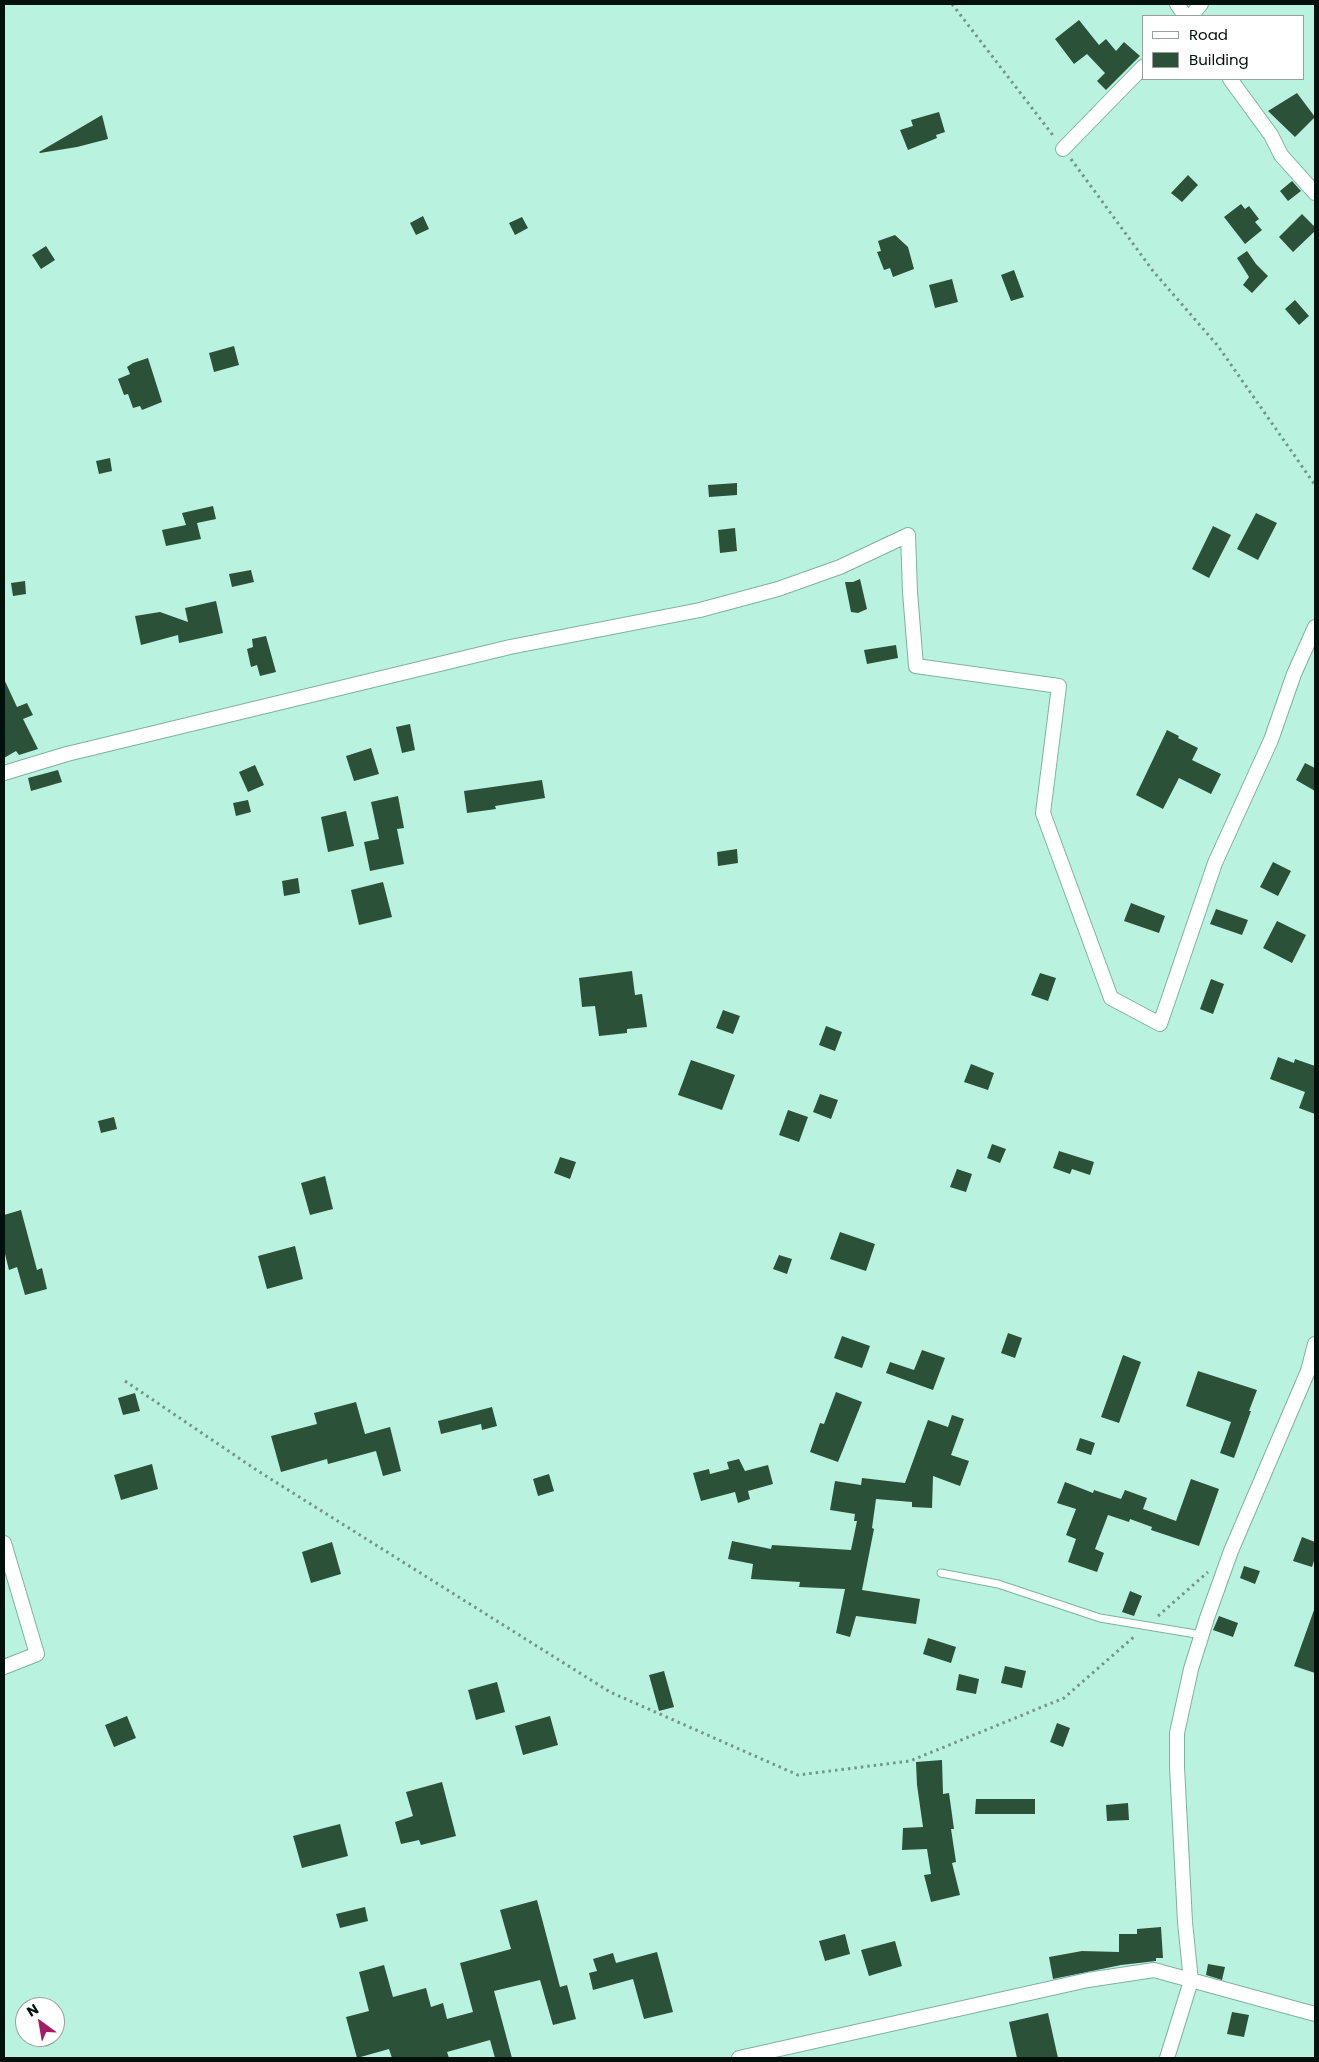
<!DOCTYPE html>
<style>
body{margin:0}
#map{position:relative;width:1319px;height:2062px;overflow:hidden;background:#baf2e0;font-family:Poppins,sans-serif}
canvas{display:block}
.frame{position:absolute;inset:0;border:5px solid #00100b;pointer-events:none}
.legend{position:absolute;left:1142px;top:15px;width:162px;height:65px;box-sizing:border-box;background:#fff;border:1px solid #999f9d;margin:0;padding:6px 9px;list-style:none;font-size:15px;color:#00100b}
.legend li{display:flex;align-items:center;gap:10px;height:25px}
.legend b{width:25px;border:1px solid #999f9d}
.north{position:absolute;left:15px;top:1997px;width:50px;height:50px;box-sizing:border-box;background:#fff;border:1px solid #999f9d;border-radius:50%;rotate:328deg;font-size:14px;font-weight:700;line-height:20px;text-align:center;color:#00100b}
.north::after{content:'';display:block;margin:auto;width:18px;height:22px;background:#a41c66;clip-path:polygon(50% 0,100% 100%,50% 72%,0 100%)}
</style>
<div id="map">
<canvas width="1319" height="2062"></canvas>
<div class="frame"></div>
<ul class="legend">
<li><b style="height:6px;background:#fff"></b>Road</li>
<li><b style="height:14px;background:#2c5139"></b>Building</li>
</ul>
<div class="north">N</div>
</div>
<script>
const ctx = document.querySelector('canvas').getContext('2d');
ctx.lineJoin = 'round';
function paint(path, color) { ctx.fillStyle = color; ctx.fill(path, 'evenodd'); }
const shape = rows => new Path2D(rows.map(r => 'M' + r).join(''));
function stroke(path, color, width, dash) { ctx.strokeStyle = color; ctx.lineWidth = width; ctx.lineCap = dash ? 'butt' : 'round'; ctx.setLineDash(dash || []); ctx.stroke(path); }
paint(shape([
 [1079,20,1099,45,1106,39,1116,51,1124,42,1140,56,1106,90,1097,81,1105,73,1087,54,1074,64,1055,39],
 [1297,93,1315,117,1295,137,1268,111],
 [939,112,945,132,936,135,937,138,908,150,900,130,913,126,911,120],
 [102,115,108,139,77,147,40,153,39,152],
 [1188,175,1198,185,1182,202,1171,193],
 [1292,181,1301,191,1288,201,1280,191],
 [1241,204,1245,209,1249,206,1259,219,1255,222,1262,230,1245,244,1224,217],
 [1302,214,1315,227,1315,231,1293,252,1279,237],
 [423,216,429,229,416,235,410,223],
 [522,217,528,228,515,235,509,223],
 [895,235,908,247,914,269,893,277,890,268,884,270,877,252,881,251,878,241],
 [46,246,55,260,41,269,32,255],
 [1247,251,1256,264,1268,276,1252,293,1243,285,1249,277,1237,258],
 [1014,270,1024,297,1011,301,1001,275],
 [952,279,958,302,935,308,929,285],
 [1295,300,1309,316,1299,325,1285,309],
 [234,346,239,365,214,372,209,353],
 [148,358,162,402,142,410,140,406,133,408,128,394,124,395,118,379,130,374,127,367,133,363],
 [110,458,112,471,99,474,96,461],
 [737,483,737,495,709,497,708,485],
 [213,506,216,519,197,523,201,539,166,546,162,530,186,525,182,513],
 [1256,513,1277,523,1258,560,1237,549],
 [1213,526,1231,535,1209,578,1192,569],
 [735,528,737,551,720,553,718,530],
 [251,570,254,582,232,587,229,574],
 [860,579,867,609,858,613,851,612,845,582,853,582],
 [25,581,26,594,13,596,11,583],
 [216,601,223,633,179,643,178,635,141,645,135,616,160,612,188,622,185,608],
 [266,636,276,672,260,676,257,665,251,667,247,649,253,647,252,639],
 [896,645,898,658,867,664,864,650],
 [4,679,17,707,27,703,33,715,23,719,38,749,19,755,16,751,4,758],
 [410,724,415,750,402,753,396,727],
 [1167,730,1179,736,1178,738,1198,748,1192,760,1221,774,1211,794,1179,778,1163,809,1136,795],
 [371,748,379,774,354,781,346,756],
 [1305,763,1315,768,1315,791,1296,780],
 [255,765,264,785,248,792,239,772],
 [58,770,62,782,31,791,28,778],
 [542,780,545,798,495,806,496,809,467,813,464,791],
 [398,796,404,828,397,829,404,864,370,871,364,842,379,839,371,802],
 [248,800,251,812,236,816,233,803],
 [346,811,354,846,328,852,321,817],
 [737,849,738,863,718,866,717,852],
 [1273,862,1291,871,1278,896,1260,887],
 [298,878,300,893,284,896,282,881],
 [383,882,392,917,359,925,351,890],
 [1131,903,1165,916,1159,933,1124,921],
 [1216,909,1248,920,1242,935,1210,924],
 [1277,921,1306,935,1292,963,1263,948],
 [632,971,635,995,642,994,647,1027,627,1029,627,1033,599,1036,595,1006,582,1007,579,978],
 [1040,973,1056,978,1048,1001,1031,995],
 [1211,979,1224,984,1213,1014,1200,1009],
 [723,1010,740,1016,733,1034,716,1028],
 [826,1026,842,1032,835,1051,819,1045],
 [1278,1057,1294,1063,1295,1059,1315,1066,1315,1114,1299,1108,1305,1092,1270,1079],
 [691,1060,735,1075,722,1110,678,1095],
 [971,1064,994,1073,988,1090,964,1082],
 [820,1094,838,1100,831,1119,813,1112],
 [788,1110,808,1117,799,1142,779,1135],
 [114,1117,117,1129,101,1133,98,1121],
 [992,1144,1006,1149,1000,1163,987,1158],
 [1059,1151,1094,1162,1090,1175,1072,1169,1070,1174,1053,1168],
 [560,1157,576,1162,570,1179,554,1173],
 [957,1169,972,1174,966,1192,950,1187],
 [325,1176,333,1209,310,1215,301,1183],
 [21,1210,37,1270,42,1268,47,1289,25,1295,17,1267,9,1270,4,1250,4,1215],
 [840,1232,875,1244,866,1271,830,1259],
 [295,1246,303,1279,267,1289,258,1256],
 [779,1255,792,1259,787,1274,773,1269],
 [1008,1333,1022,1338,1015,1358,1001,1353],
 [842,1336,870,1346,862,1368,834,1358],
 [922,1350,945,1358,933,1390,886,1373,890,1362,914,1370],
 [1123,1355,1141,1362,1119,1423,1101,1417],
 [1198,1371,1257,1390,1249,1411,1251,1411,1234,1458,1220,1453,1231,1422,1186,1406],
 [836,1392,862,1402,838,1462,810,1452,820,1423,824,1424],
 [135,1393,140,1411,123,1415,118,1398],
 [356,1402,365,1434,390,1427,401,1471,383,1476,376,1451,328,1464,327,1459,281,1472,271,1436,317,1424,314,1413],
 [492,1407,497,1426,482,1430,481,1424,441,1434,438,1421],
 [952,1415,964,1419,951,1455,969,1461,960,1486,933,1476,932,1508,912,1507,912,1502,876,1499,872,1528,874,1529,862,1590,920,1599,916,1624,856,1616,850,1637,836,1633,845,1589,799,1587,800,1582,751,1579,753,1564,728,1559,732,1541,771,1549,772,1545,851,1550,857,1521,854,1521,855,1514,830,1510,835,1481,861,1485,862,1478,905,1483,928,1420,948,1427],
 [1080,1438,1095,1443,1091,1455,1076,1450],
 [739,1459,745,1471,768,1465,773,1484,748,1491,750,1499,738,1503,735,1492,701,1501,693,1473,709,1469,710,1474,729,1469,727,1462],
 [152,1464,158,1489,121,1500,114,1475],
 [549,1474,554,1491,538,1496,533,1479],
 [1191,1479,1219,1489,1199,1546,1151,1530,1152,1527,1130,1519,1129,1522,1108,1515,1095,1549,1104,1553,1097,1572,1068,1562,1076,1539,1066,1535,1076,1509,1057,1503,1065,1482,1093,1493,1094,1490,1121,1499,1125,1490,1147,1498,1143,1509,1176,1521],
 [1302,1537,1315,1542,1315,1558,1312,1567,1293,1561],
 [332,1542,341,1574,311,1583,302,1552],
 [1244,1566,1260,1571,1255,1584,1240,1578],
 [1130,1591,1142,1596,1134,1616,1122,1612],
 [1314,1610,1315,1611,1315,1673,1294,1666],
 [1219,1616,1238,1623,1233,1637,1213,1630],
 [928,1638,956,1647,951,1663,923,1654],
 [1005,1666,1026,1671,1022,1688,1001,1683],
 [664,1671,674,1707,659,1711,649,1675],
 [959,1674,979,1679,976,1694,956,1690],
 [497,1682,505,1712,476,1720,468,1690],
 [127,1716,136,1738,114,1747,105,1725],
 [550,1716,558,1745,523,1755,515,1726],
 [1057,1723,1070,1728,1063,1747,1050,1742],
 [942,1760,943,1794,949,1793,954,1829,951,1829,956,1862,952,1863,960,1895,931,1902,924,1875,931,1874,927,1849,902,1850,903,1828,923,1827,917,1785,916,1762],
 [442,1782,456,1836,421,1845,419,1840,401,1844,395,1822,413,1816,406,1792],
 [976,1799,1035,1799,1035,1814,975,1814],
 [1128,1803,1129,1820,1107,1821,1106,1805],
 [340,1824,348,1856,302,1868,293,1836],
 [537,1900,560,1987,567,1985,576,2019,553,2025,540,1980,494,1991,512,2058,495,2058,490,2040,447,2052,449,2058,392,2058,389,2049,357,2058,346,2017,369,2011,359,1972,384,1965,393,1997,426,1988,431,2007,443,2003,447,2019,473,2012,460,1963,511,1949,500,1910],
 [365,1907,368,1921,340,1928,336,1914],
 [1161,1927,1163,1958,1156,1958,1156,1961,1121,1965,1053,1979,1049,1957,1082,1951,1119,1952,1119,1934,1137,1934,1137,1929],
 [845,1934,850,1954,825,1961,819,1941],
 [895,1941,902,1966,869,1976,861,1950],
 [657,1952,673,2012,644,2019,633,1979,593,1990,589,1973,597,1971,593,1959,613,1953,616,1963],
 [1208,1964,1225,1967,1222,1980,1206,1975],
 [1232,2012,1249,2015,1244,2037,1227,2034],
 [1048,2013,1058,2058,1017,2058,1009,2022]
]), '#2c5139');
const lane = shape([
 [941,1573,998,1584,1100,1618,1202,1635]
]);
const street = shape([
 [1177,4,1185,16],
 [1191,16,1201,4],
 [1230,79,1271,135,1281,155,1315,193],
 [1063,149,1143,67],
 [4,773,67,754,510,647,700,610,778,589,840,567,908,535,910,592,916,666,1059,686,1043,813,1111,998,1160,1024,1215,863,1271,740,1294,674,1315,627],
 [4,1543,37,1654,4,1667],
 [739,2058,1088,1980,1154,1970,1315,2014],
 [1167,2058,1191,1981,1185,1922,1177,1767,1177,1733,1191,1669,1207,1618,1231,1551,1308,1371,1315,1344]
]);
stroke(lane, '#7db2a2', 9);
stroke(street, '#7db2a2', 16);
stroke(shape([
 [952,4,1055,138],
 [1071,159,1153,271,1218,346,1315,485],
 [125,1381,258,1471,610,1692,798,1775,910,1761,1064,1698,1136,1635],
 [1158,1616,1208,1572]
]), '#6f978a', 3, [2.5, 4]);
stroke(lane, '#fff', 7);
stroke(street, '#fff', 14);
</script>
